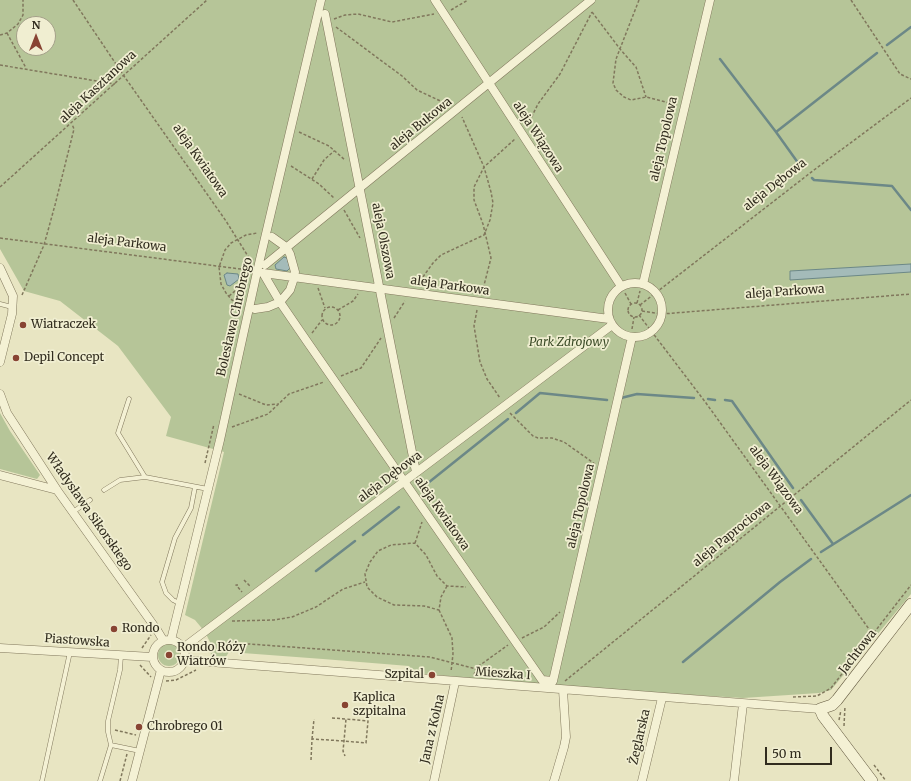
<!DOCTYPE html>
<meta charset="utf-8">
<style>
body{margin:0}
#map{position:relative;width:911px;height:781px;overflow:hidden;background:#e8e5c2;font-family:Merriweather,serif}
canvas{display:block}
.north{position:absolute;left:16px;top:16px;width:40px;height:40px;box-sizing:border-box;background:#f0eed1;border:1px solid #a4a089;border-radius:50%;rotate:0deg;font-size:11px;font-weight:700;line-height:16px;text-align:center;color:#312c1e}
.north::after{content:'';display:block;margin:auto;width:14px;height:18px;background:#843;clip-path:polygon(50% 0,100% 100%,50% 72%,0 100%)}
.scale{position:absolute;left:765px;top:747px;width:67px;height:18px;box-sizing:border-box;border:2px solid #312c1e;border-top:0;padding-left:5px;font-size:12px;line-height:14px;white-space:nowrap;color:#312c1e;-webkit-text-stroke:3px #f0eed1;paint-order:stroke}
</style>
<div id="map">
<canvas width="911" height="781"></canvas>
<div class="north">N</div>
<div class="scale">50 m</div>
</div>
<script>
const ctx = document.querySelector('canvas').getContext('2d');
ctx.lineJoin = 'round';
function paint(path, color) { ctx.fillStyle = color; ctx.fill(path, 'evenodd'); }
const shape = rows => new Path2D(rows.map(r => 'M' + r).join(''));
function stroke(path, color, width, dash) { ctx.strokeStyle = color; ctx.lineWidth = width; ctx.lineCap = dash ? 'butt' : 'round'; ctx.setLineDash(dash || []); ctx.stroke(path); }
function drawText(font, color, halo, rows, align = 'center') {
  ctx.font = font + ' Merriweather,serif'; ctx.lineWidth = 3.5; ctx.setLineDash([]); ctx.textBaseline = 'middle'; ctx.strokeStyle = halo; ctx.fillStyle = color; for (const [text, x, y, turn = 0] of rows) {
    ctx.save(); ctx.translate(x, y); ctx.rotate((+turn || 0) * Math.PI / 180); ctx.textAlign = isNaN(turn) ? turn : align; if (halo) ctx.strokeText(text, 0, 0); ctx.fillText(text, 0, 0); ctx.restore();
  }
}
paint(shape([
 [0,0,911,0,911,594,831,690,819,693,743,698,593,689,415,673,409,666,323,659,229,652,225,658,211,656,210,642,205,632,195,620,185,615,224,452,166,436,171,417,118,346,60,301,24,291,0,249],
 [24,24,48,24,48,48,24,48],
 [0,413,10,431,40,475,37,479,0,469],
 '158 655a11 11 0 1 1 22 0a11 11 0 1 1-22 0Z'
]), '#b6c598');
const water = shape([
 [284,257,287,258,290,268,287,271,276,269,275,265,284,257],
 [911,264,911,272,790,280,790,271,911,264],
 [227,273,238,274,239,279,230,286,227,285,224,275,227,273]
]);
paint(water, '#a4bbb9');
stroke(water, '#6c8887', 1);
stroke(shape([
 [887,45,911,27],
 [720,59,776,132],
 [801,167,776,132,877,53],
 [812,178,814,180,892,186,911,210],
 [621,398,637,394,694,398],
 [708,399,715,400],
 [725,400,732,401,793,488],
 [516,413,540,393,607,400],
 [428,483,508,419],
 [801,500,833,544],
 [363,535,399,507],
 [821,552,911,495],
 [316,571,355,541],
 [683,662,780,582,811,559]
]), '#6c8887', 2.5);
const lane = shape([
 [0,304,12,307],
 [129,399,118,433,145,477,208,489],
 [104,490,120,480,145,477],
 [73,512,90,500],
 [179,603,173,600,166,593,162,582,175,538,191,508,195,487],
 [111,745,140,751],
 [42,781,70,652],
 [100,781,111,745,108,732,108,721,120,670,121,655]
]);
const street = shape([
 [435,0,621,286],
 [325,14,416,472],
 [265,265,591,0],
 [0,268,13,296,12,314,0,362],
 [263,273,280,302,306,340,542,680,553,681,632,337],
 [263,273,609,319],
 '608 310a27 27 0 1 1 54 0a27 27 0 1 1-54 0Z',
 [643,284,710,0],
 [255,309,268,307,280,302,290,290,293,281,295,272,290,254,286,247,272,237],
 [0,394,7,413,57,490,157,630,163,640],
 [0,475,57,490],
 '153 656a16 16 0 1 1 32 0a16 16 0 1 1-32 0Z',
 [171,640,220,440,257,272,321,0],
 [0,648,152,657],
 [183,648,612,325],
 [184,660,820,709],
 [132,781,161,670],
 [434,781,455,682],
 [554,781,564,747,566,737,563,690],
 [642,781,662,698],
 [734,781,743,704]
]);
const secondary = shape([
 [872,781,823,716,820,709,832,705,837,700,911,604]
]);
stroke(lane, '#80775c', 5);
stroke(street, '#80775c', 9);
stroke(secondary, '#62583f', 12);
stroke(shape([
 [73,0,124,76,226,221,251,261],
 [639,0,616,59,613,83,616,90,624,97,631,100,646,97,677,105],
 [851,0,900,74,911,79],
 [451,10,468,0],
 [592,12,620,49,636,67,646,97],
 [334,19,345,15,358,14,392,22,434,14],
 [336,27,402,76,417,90,449,105],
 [7,33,26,68],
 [0,35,7,33,18,24,23,15,23,0],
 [0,65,115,84],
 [527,126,538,104,560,74,592,12],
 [299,132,329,146,345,160],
 [291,166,319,184,334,198],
 [312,179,324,160,334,151],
 [0,187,207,0],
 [344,210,360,238],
 [0,238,248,270],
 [417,285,433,263,441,255,484,235,490,220,493,203,491,192,484,167,462,117],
 [318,288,325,308],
 [482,293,491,258,483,224,474,200,474,187,484,167,515,139],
 [625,293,631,304],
 [22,295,44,245,55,205,74,129,72,124],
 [229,296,247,281],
 '628 310a7 7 0 1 1 14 0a7 7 0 1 1-14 0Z',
 [637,303,640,291],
 [640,305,814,170,911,98],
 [242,306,232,300,226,293,221,284,219,267,225,250,231,243,246,235,257,233],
 '322 316a9 9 0 1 1 18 0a9 9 0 1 1-18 0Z',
 [338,310,353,301,358,294],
 [477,310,474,326,480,362,487,379,500,398],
 [642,311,662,314,911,294],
 [639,315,706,403,874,636],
 [394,318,405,301],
 [632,329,634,317],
 [312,333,322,320],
 [341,376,361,368,381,338],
 [239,394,266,405,279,404],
 [510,413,533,436,538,438,552,438,564,442,595,464],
 [232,427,268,414,289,394,324,382],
 [205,463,214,424],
 [415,543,422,522],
 [244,580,250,586],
 [238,585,236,585,242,592],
 [447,586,441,597,439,610,424,606,394,605,377,597,367,587,365,574,370,562,378,551,391,545,415,543,426,555,437,576,447,586,466,587],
 [439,610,452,638,453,654,451,672],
 [232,621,274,620,292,617,316,607,343,589,365,582],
 [522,638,544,627,560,612],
 [142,648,151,635],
 [198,650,235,643,430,657,496,674,517,676],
 [140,665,151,677],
 [474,675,476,668,508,645],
 [166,681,176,680,196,670],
 [565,681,911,400],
 [793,697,817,696,831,688,911,585],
 [332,718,346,719],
 [839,720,841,710],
 [844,726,845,706],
 [115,730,136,735],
 [312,739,314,719],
 [311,760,312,739,344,741,366,743,368,721,346,719,344,741,343,751,345,756],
 [874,765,886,781],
 [120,781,127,754]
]), '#80775c', 1.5, [3, 2]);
stroke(lane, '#f4f1d4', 4);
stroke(street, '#f4f1d4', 8);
stroke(secondary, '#f4f1d4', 11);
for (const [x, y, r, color] of [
 [23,325,4,"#843"],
 [16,358,4,"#843"],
 [114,629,4,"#843"],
 [169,655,4,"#843"],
 [432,675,4,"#843"],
 [345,705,4,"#843"],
 [139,727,4,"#843"]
]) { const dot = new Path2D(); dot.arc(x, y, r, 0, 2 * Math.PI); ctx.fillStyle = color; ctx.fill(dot); stroke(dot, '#f0eed1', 1.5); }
drawText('12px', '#312c1e', '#f0eed1', [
 ["aleja Kasztanowa",98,87,-43],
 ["aleja Bukowa",421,124,-39],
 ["aleja Wiązowa",538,137,57],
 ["aleja Topolowa",664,139,-77],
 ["aleja Kwiatowa",200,161,55],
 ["aleja Dębowa",775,185,-38],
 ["aleja Olszowa",383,241,79],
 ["aleja Parkowa",127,243,7],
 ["aleja Parkowa",450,286,8],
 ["aleja Parkowa",785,292,-4],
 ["Bolesława Chrobrego",235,317,-77],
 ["aleja Dębowa",390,477,-37],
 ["aleja Wiązowa",776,480,54],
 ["aleja Topolowa",581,506,-77],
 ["Władysława Sikorskiego",89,512,55],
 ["aleja Kwiatowa",442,514,55],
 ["aleja Paprociowa",732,534,-39],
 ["Piastowska",77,641,4],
 ["Jachtowa",858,652,-52],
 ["Mieszka I",503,674,4],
 ["Jana z Kolna",433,729,-77],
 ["Żeglarska",640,737,-77]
]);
drawText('12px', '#312c1e', '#f0eed1', [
 ["Wiatraczek",31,325],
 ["Depil Concept",24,358],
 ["Rondo",122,629],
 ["Rondo Róży",177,648],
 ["Wiatrów",177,662],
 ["Szpital",424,675,"right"],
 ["Kaplica",353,698],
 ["szpitalna",353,712],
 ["Chrobrego 01",147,727]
], 'left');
drawText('italic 12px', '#3b4b27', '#f0eed1', [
 ["Park Zdrojowy",569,343]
]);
</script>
